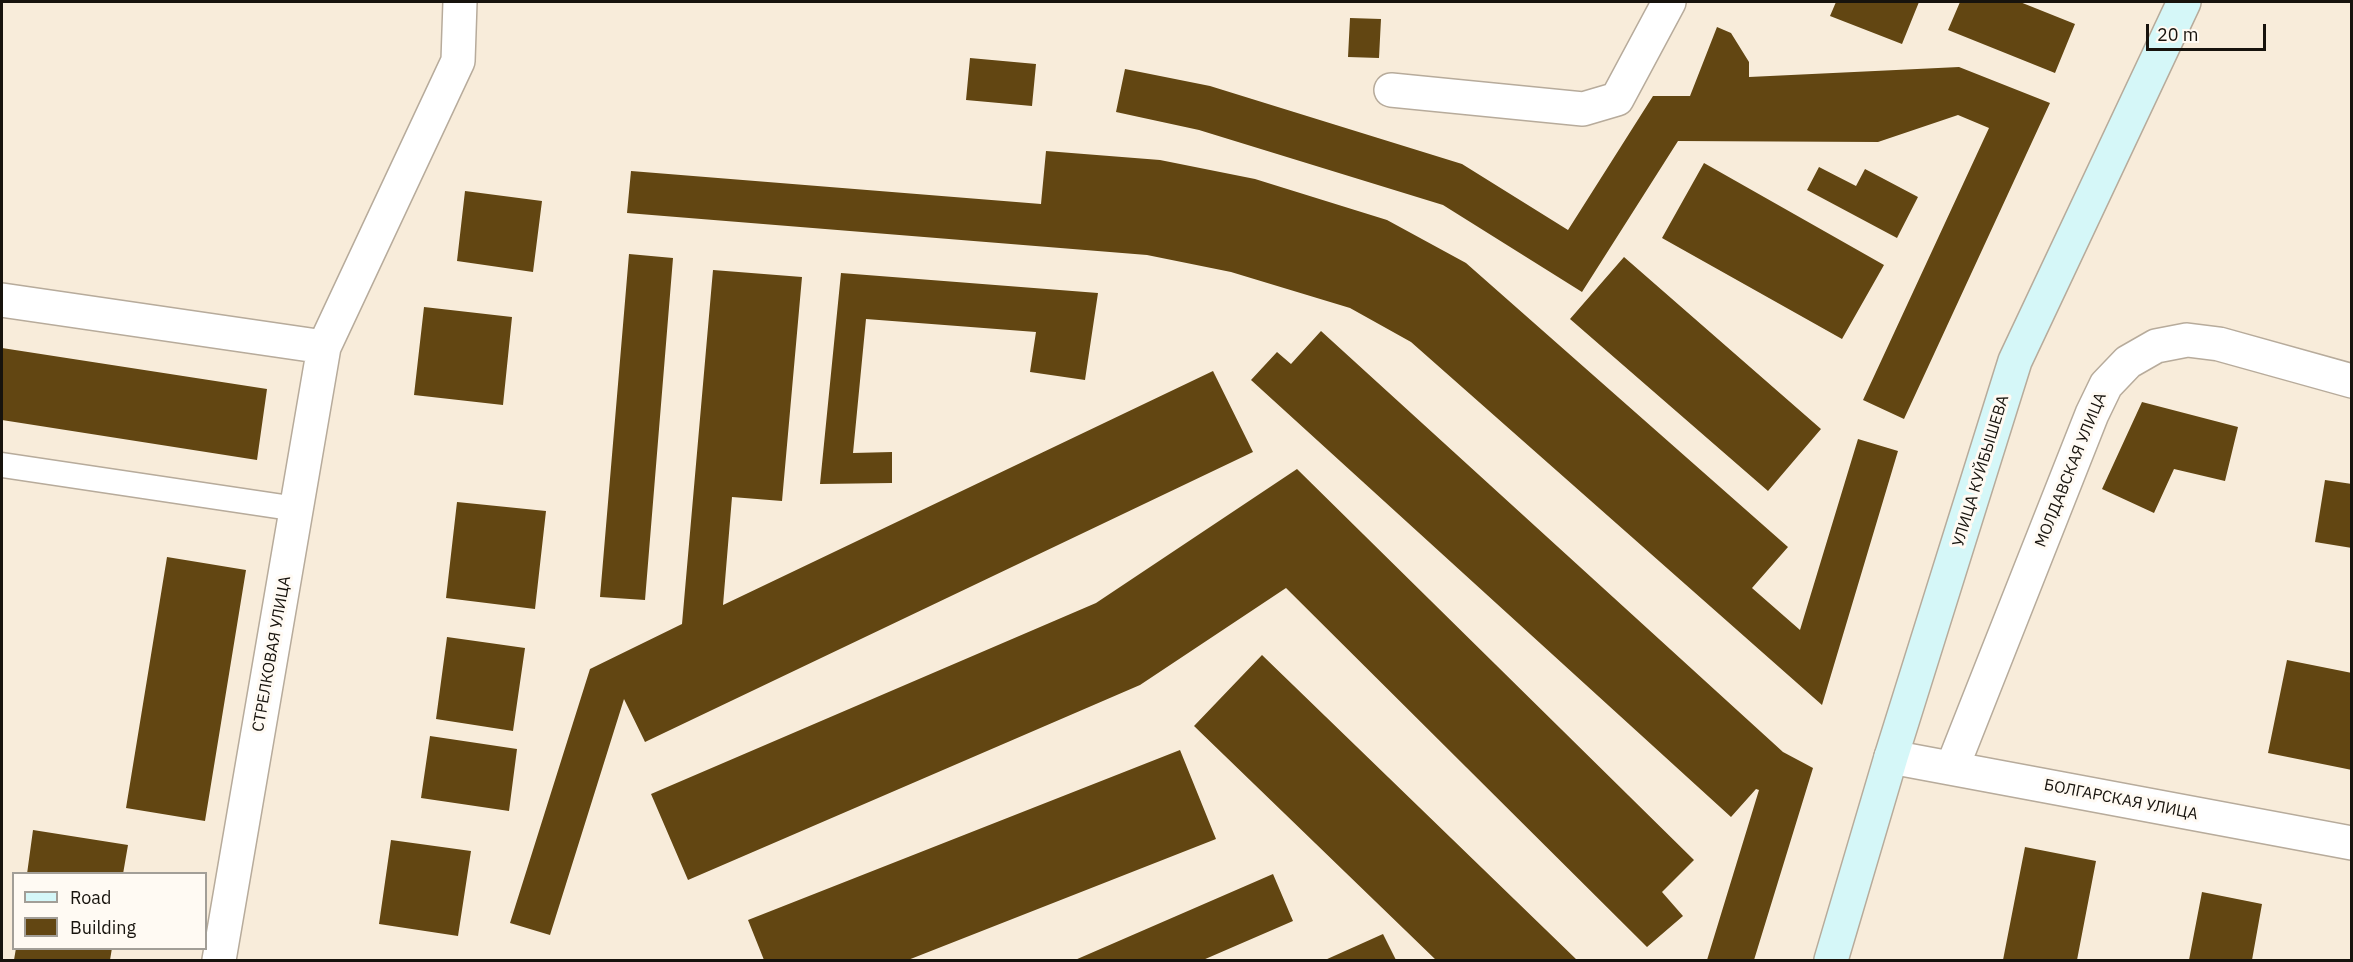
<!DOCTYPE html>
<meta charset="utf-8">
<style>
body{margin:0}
#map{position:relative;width:2353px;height:962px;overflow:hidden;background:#f8ecda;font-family:"IBM Plex Sans",sans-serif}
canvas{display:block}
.frame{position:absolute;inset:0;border:3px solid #17130d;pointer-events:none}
.legend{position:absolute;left:12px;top:872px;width:195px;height:78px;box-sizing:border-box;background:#fffaf3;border:2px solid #a29e97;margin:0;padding:8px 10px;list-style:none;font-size:18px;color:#17130d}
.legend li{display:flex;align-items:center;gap:12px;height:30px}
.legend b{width:30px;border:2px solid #a29e97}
.scale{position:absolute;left:2146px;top:24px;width:120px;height:27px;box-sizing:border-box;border:3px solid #17130d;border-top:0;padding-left:8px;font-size:18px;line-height:21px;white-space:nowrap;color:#17130d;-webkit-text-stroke:4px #fffaf3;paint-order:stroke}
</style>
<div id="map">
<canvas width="2353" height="962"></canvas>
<div class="frame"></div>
<ul class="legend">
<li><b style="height:8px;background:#d5f7f8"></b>Road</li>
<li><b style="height:16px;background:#624612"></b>Building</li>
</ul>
<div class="scale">20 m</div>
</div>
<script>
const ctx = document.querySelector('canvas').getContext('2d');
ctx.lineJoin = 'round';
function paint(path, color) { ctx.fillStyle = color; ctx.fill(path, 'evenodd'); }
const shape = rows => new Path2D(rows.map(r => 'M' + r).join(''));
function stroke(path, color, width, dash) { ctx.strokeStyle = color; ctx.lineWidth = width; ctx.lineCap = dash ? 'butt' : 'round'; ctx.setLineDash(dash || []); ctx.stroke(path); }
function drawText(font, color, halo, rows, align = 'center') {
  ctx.font = font + ' "IBM Plex Sans",sans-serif'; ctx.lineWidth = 6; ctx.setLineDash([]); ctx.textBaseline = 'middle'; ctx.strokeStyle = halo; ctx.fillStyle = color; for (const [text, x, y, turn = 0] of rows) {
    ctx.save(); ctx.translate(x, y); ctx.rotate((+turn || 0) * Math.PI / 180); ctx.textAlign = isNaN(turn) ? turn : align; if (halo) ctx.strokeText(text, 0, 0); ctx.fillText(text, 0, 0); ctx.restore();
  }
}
paint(shape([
 [1836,2,1919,2,1902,44,1830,16],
 [1960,2,2020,2,2075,24,2055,73,1948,30],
 [1350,18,1381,19,1379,58,1348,57],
 [1717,27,1731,33,1749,62,1749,77,1959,67,2050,103,1904,419,1863,400,1989,128,1958,115,1878,142,1678,141,1582,292,1443,205,1199,130,1116,112,1125,69,1210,86,1462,164,1568,230,1653,96,1690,96],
 [970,58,1036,64,1032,106,966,100],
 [1046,151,1160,160,1255,179,1387,220,1466,263,1788,547,1752,588,1800,630,1858,439,1898,451,1822,705,1411,342,1350,308,1231,272,1147,255,627,213,631,171,1041,204],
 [1704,163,1884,265,1842,339,1662,238],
 [1819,167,1856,186,1865,169,1918,197,1897,238,1807,190],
 [465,191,542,201,533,272,457,261],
 [629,254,673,258,645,600,600,597],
 [1624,257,1821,429,1768,491,1570,319],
 [713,270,802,277,782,501,732,497,723,605,1213,371,1253,452,645,742,624,699,550,935,510,923,590,669,682,624],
 [841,273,1098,293,1085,380,1030,372,1036,332,866,319,853,453,892,452,892,483,820,484],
 [424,307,512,317,503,405,414,395],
 [1321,331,1783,752,1813,768,1754,960,1707,960,1759,790,1756,789,1731,817,1251,380,1277,352,1291,364],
 [2,348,267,389,257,460,2,420],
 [2142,402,2238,427,2225,481,2174,469,2154,513,2102,489],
 [1297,469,1694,860,1662,892,1683,916,1647,947,1286,588,1140,685,688,880,651,794,1096,603],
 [2325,480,2352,484,2352,548,2315,542],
 [457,502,546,511,535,609,446,598],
 [167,557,246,570,205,821,126,808],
 [447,637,525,648,513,731,436,719],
 [1262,655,1577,960,1436,960,1194,726],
 [2287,660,2352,673,2352,770,2268,753],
 [430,736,517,749,509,811,421,798],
 [1180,750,1216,839,908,960,764,960,748,920],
 [33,830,128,845,123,874,27,874],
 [391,840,471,851,458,936,379,924],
 [2025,847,2096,861,2077,960,2003,960],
 [1273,874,1293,921,1203,960,1075,960],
 [2202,892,2262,904,2252,960,2189,960],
 [1383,934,1396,960,1325,960],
 [16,948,112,948,110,960,14,960]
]), '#624612');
const lane = shape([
 [2,465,297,509]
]);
const street = shape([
 [1391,90,1583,109,1617,99,1669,2],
 [2,300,324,347],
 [1891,757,2352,843],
 [1952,768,2092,414,2106,385,2128,362,2156,346,2187,340,2219,344,2352,381],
 [219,960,324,347,458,61,460,2]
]);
const secondary = shape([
 [1831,960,1891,757,2015,361,2184,2]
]);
stroke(lane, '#b7ab9b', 27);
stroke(street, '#b7ab9b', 36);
stroke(secondary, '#b7ab9b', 36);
stroke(lane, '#fff', 24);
stroke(street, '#fff', 33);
stroke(secondary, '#d5f7f8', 33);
drawText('16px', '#17130d', '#fffaf3', [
 ["МОЛДАВСКАЯ УЛИЦА",2071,470,-68],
 ["УЛИЦА КУЙБЫШЕВА",1981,471,-73],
 ["СТРЕЛКОВАЯ УЛИЦА",272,654,-80],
 ["БОЛГАРСКАЯ УЛИЦА",2121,800,11]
]);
</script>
